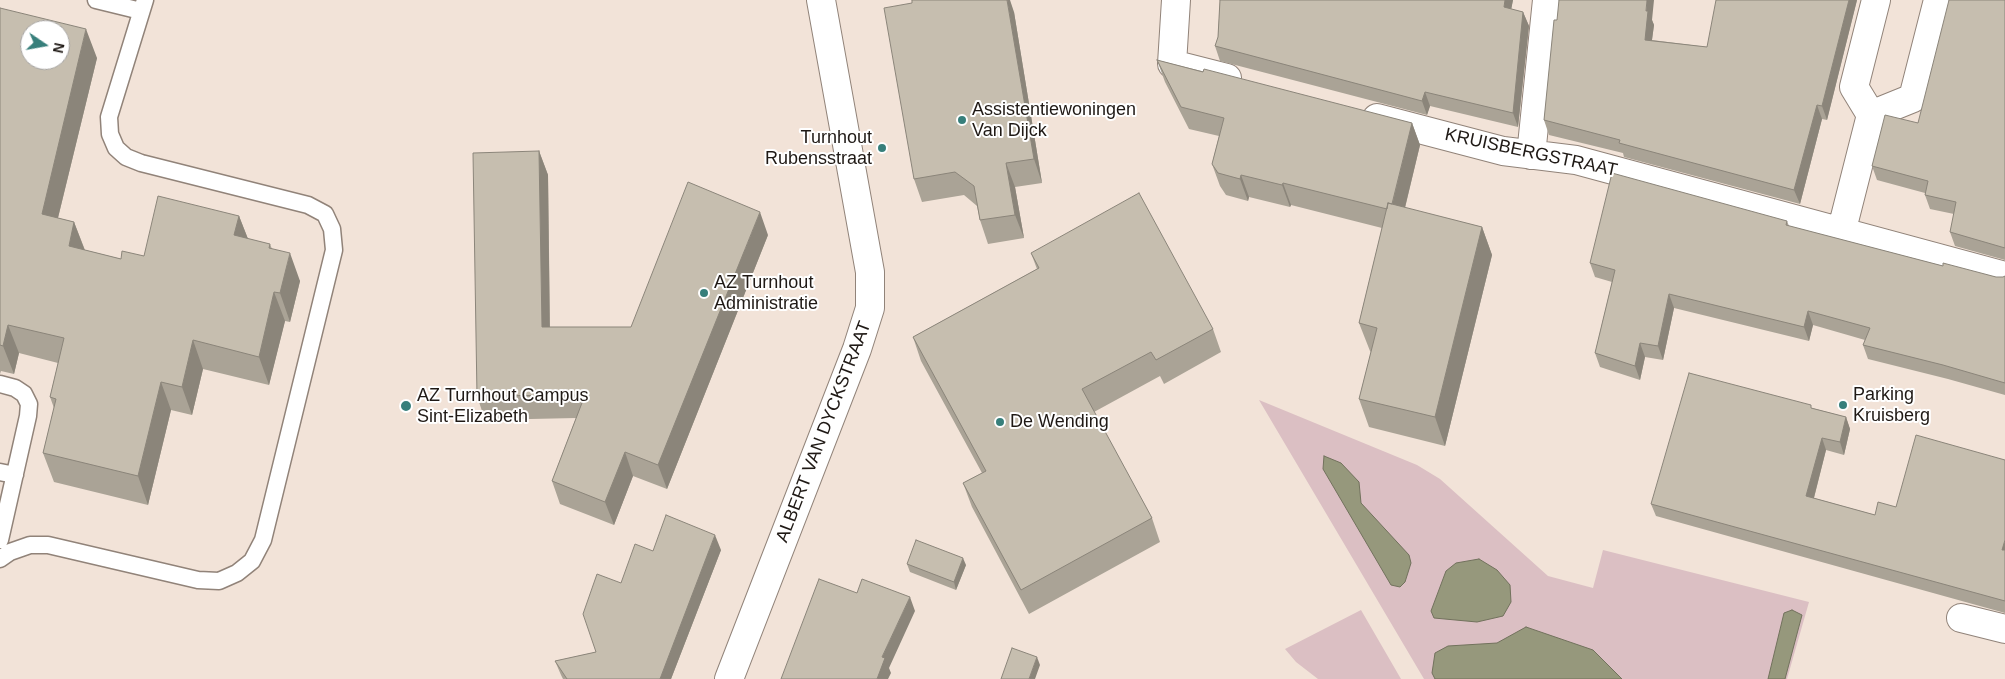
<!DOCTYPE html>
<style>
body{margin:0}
#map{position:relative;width:2005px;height:679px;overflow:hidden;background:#f2e3d8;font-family:Arial,sans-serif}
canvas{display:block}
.north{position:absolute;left:20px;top:20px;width:50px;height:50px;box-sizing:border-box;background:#fff;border:1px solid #a5a3a1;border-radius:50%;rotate:102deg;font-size:14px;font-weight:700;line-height:20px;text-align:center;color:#1f1915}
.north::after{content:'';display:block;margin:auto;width:18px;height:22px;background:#377f7b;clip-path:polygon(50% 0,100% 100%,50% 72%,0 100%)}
</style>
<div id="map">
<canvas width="2005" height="679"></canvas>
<div class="north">N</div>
</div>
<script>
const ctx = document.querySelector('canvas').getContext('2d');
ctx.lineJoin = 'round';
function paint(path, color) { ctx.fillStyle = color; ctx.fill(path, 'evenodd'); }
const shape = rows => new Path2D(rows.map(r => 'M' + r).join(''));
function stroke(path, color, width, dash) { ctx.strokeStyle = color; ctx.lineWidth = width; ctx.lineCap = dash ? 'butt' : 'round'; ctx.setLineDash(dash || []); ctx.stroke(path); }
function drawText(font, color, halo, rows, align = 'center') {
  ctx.font = font + ' Arial,sans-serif'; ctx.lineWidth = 4; ctx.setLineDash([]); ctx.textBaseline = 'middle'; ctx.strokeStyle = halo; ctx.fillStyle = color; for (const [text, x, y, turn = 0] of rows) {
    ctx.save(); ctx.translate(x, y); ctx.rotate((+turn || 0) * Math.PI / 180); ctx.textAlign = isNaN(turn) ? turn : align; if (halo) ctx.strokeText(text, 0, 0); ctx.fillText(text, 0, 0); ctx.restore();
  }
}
paint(shape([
 [1259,400,1417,465,1440,479,1548,576,1593,588,1603,550,1809,602,1787,679,1424,679],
 [1361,610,1401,679,1318,679,1296,662,1285,649]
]), '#dbbfc3');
const water = shape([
 [1324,456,1341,463,1359,482,1361,503,1409,555,1411,563,1405,582,1400,587,1391,585,1323,469,1324,456],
 [1479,559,1497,570,1510,585,1511,602,1503,616,1477,622,1434,618,1431,611,1446,571,1456,563,1479,559],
 [1792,610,1802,615,1785,679,1768,679,1784,613,1792,610],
 [1526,627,1593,650,1622,679,1435,679,1432,673,1435,653,1448,646,1497,643,1526,627]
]);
paint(water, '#96987c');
stroke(water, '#72725d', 1);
const lane = shape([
 [96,0,141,11],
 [0,384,15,388,24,394,29,404,28,416,0,540],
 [0,472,15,475],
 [0,559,10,552,30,545,48,545,198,580,219,581,237,573,252,561,263,540,334,250,332,229,325,214,308,205,141,163,126,157,116,148,110,134,109,117,145,0]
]);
const street = shape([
 [1176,0,1172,64,1227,78],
 [1876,0,1854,87,1871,115,1913,98,1938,0],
 [1377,118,1503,151,1576,160,2005,276],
 [1531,155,1547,0],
 [1841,233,1871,115],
 [1961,618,2005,629],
 [729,679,857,349,870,308,870,272,821,0]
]);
stroke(lane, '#918379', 19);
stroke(street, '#918379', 30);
stroke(lane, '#fff', 16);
stroke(street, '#fff', 28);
paint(shape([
 [1220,0,1513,0,1511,9,1523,12,1529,26,1518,127,1430,106,1427,115,1220,61,1215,46,1218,37],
 [1857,0,1827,120,1822,119,1800,204,1624,157,1623,153,1549,135,1544,120,1557,20,1652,20,1654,25,1652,40,1707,47],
 [2005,0,2005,260,1955,246,1950,232,1954,214,1930,209,1925,195,1925,193,1877,180,1872,166,1918,123],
 [0,8,97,58,58,218,74,222,85,250,121,259,144,256,239,216,248,239,270,244,272,249,300,281,290,322,285,321,269,385,203,369,192,415,171,410,148,505,54,482,43,453,54,408,50,397,58,363,19,353,14,374,1,371,0,374],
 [1014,12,1042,183,1015,187,1024,238,988,244,980,220,977,206,964,195,922,202,914,179],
 [1157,60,1412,123,1420,145,1405,208,1482,227,1492,255,1445,446,1369,427,1359,399,1371,352,1370,351,1359,323,1382,228,1291,205,1290,207,1249,197,1248,201,1226,195,1220,186,1212,164,1219,136,1189,129,1165,82],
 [539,151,548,175,550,327,631,327,768,235,667,489,633,476,614,525,560,504,552,481,576,418,485,420,477,396],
 [1787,221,1789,226,1943,266,1996,277,2003,277,2005,276,2005,395,1948,379,1868,359,1863,345,1865,340,1813,325,1809,341,1674,308,1663,360,1645,357,1640,380,1600,367,1595,353,1612,282,1595,277,1590,263],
 [1031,253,1213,329,1221,352,1164,384,1160,376,1094,412,1152,518,1160,542,1029,614,972,507,963,483,982,473,921,361,913,337,1037,269],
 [1812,408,1846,417,1850,429,1844,455,1826,450,1814,498,1875,515,1896,507,2005,460,2005,613,1656,516,1651,504],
 [721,550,671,679,563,679,561,675,555,661,596,652,621,583,653,551],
 [907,564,966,565,956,590,910,572]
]), '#aaa396');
paint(shape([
 [1007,0,1010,0,1014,12,1042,183,1034,159],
 [1505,0,1513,0,1509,21,1504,7],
 [1647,0,1654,0,1652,20,1654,25,1650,54,1645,40,1646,11],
 [1849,0,1857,0,1827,120,1822,106],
 [1523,12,1529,26,1518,127,1513,113],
 [86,29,97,58,52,242,42,214],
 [1425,92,1430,106,1427,115,1422,101],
 [1817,105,1822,119,1800,204,1794,190],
 [1412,123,1420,145,1399,232,1391,210],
 [539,151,548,175,550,351,542,327],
 [1006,163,1015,187,1024,238,1015,215],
 [1241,175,1249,197,1248,201,1240,179],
 [1283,183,1291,205,1290,207,1282,185],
 [760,212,768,235,667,489,658,465],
 [239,216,250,244,234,235],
 [74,222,85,251,69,246],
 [1482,227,1492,255,1445,446,1435,417],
 [290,253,300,281,290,322,280,293],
 [274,292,285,321,269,385,259,357],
 [1669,294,1674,308,1663,360,1658,346],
 [1808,311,1813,325,1809,341,1804,327],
 [8,325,19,353,14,374,3,346],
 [193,340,203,369,192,415,182,387],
 [1640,343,1645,357,1640,380,1635,366],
 [161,382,171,410,148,505,138,476],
 [1846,417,1850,429,1844,455,1840,442],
 [1822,438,1826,450,1811,509,1806,496],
 [625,452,633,476,614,525,605,502],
 [715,535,721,550,671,679,660,679],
 [2005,540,2005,557,2002,550],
 [963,558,966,565,956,590,954,582],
 [910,597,915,611,889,668,891,673,888,679,877,679,882,657],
 [1037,657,1040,665,1035,679,1029,679]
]), '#8b857a');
const building = shape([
 [912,0,1007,0,1034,159,1006,163,1015,215,980,220,974,186,955,172,914,179,884,8,912,3,912,0],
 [1220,0,1505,0,1504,7,1523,12,1513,113,1425,92,1422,101,1215,46,1218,37,1220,0],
 [1559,0,1647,0,1646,11,1648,11,1645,40,1707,47,1716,0,1849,0,1822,106,1817,105,1794,190,1619,143,1620,140,1544,120,1554,20,1557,20,1559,0],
 [1949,0,2005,0,2005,248,1950,232,1956,202,1925,195,1928,181,1872,166,1885,115,1918,123,1949,0],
 [0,8,86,29,42,214,74,222,69,246,121,259,122,251,144,256,158,196,239,216,234,235,270,244,269,248,290,253,280,293,274,292,259,357,193,340,182,387,161,382,138,476,43,453,56,399,50,397,64,338,8,325,3,346,0,345,0,8],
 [30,30,60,30,60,60,30,60,30,30],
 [1157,60,1203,72,1204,69,1412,123,1392,204,1388,203,1387,209,1283,183,1282,185,1241,175,1240,179,1218,173,1212,164,1224,118,1181,107,1157,60],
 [539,151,542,327,631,327,688,182,760,212,658,465,625,452,605,502,552,481,585,395,477,396,473,153,539,151],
 [1612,173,1787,221,1786,225,1943,266,1943,263,1996,277,2003,277,2005,276,2005,383,1943,365,1863,345,1870,328,1808,311,1804,327,1669,294,1658,346,1640,343,1635,366,1595,353,1615,270,1590,263,1612,173],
 [1139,193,1213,329,1156,360,1151,352,1082,389,1152,518,1021,590,963,483,986,471,913,337,1039,268,1031,253,1139,193],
 [1388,203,1482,227,1435,417,1359,399,1377,328,1359,323,1388,203],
 [1689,373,1811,405,1811,408,1846,417,1840,442,1822,438,1806,496,1875,515,1878,502,1896,507,1916,435,2005,460,2005,540,2002,550,2005,550,2005,601,1651,504,1689,373],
 [666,515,715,535,660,679,567,679,555,661,596,652,583,614,597,574,621,583,635,544,653,551,666,515],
 [916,540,963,558,954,582,907,564,916,540],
 [819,579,857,593,862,579,910,597,882,657,885,658,877,679,781,679,819,579],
 [1012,648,1037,657,1029,679,1001,679,1012,648]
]);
paint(building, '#c6beaf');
stroke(building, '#8b857a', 1);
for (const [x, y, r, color] of [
 [962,120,5,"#377f7b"],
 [882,148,5,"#377f7b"],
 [704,293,5,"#377f7b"],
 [1843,405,5,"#377f7b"],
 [406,406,6,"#377f7b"],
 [1000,422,5,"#377f7b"]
]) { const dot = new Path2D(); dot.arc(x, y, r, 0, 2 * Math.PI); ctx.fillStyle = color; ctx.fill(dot); stroke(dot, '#fff', 2); }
drawText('18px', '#1f1915', '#fff', [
 ["Assistentiewoningen",972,110],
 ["Van Dijck",972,131],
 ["Turnhout",872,138,"right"],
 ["Rubensstraat",872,159,"right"],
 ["AZ Turnhout",714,283],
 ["Administratie",714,304],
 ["Parking",1853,395],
 ["Kruisberg",1853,416],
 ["AZ Turnhout Campus",417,396],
 ["Sint-Elizabeth",417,417],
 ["De Wending",1010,422]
], 'left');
drawText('18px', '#1f1915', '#fff', [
 ["KRUISBERGSTRAAT",1531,153,12],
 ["ALBERT VAN DYCKSTRAAT",824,432,-69]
]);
</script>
